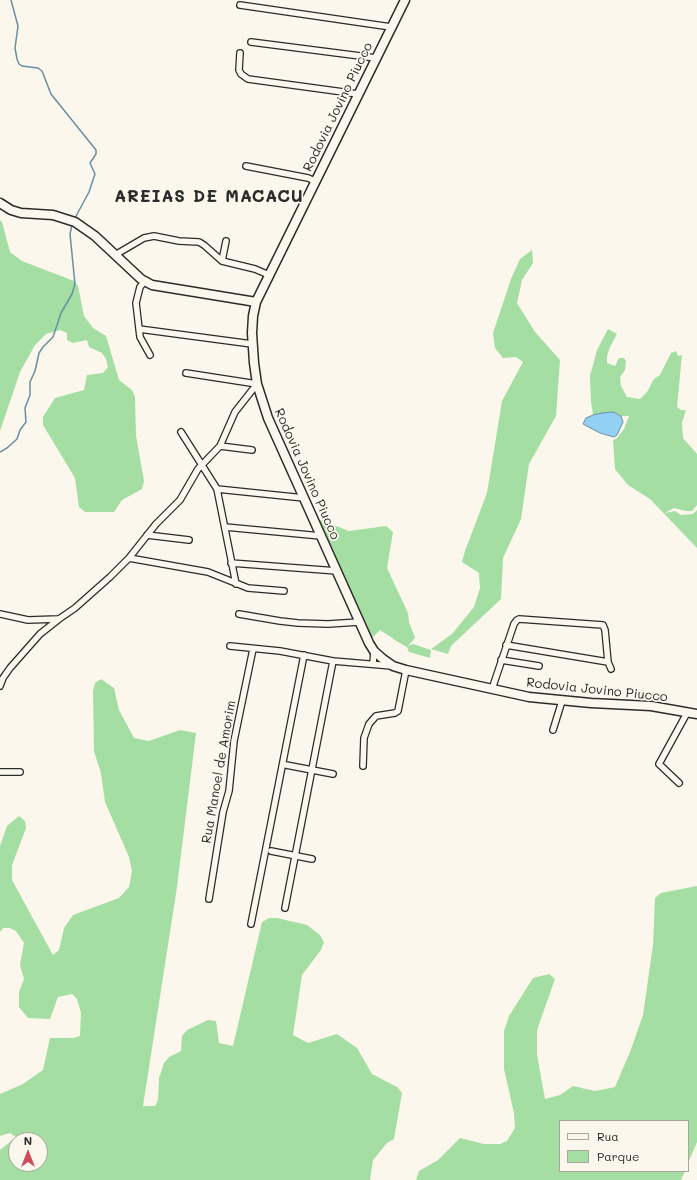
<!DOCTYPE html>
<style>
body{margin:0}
#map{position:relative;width:697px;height:1180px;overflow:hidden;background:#fbf7ec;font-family:Mali,sans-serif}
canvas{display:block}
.legend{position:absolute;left:559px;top:1120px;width:130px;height:52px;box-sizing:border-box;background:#fbf7ec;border:1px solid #a8a59f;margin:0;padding:5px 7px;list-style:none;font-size:12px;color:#2b2b2b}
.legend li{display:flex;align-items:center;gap:8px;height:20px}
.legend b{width:20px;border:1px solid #a8a59f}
.north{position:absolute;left:8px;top:1132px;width:40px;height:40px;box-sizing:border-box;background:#fbf7ec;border:1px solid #a8a59f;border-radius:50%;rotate:0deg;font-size:11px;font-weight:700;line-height:16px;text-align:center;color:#2b2b2b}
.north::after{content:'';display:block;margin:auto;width:14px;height:18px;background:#d1495b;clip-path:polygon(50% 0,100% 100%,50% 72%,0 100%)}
</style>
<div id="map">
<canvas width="697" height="1180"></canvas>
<ul class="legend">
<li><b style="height:5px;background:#fbf7ec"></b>Rua</li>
<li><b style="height:11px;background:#a5dea2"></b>Parque</li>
</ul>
<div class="north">N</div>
</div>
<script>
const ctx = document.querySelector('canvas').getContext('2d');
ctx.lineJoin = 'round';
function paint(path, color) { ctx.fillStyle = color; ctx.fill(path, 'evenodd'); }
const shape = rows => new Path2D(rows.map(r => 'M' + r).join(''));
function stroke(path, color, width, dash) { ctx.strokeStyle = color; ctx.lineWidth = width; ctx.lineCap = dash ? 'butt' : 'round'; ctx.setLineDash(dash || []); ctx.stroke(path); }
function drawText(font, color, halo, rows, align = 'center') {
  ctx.font = font + ' Mali,sans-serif'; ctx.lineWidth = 3.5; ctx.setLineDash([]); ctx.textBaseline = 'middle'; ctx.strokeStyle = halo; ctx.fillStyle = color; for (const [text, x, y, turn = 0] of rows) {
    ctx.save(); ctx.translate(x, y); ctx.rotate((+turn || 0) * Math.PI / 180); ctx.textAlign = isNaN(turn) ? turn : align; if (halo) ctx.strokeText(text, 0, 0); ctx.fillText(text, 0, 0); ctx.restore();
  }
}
paint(shape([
 [0,220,2,222,10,252,22,261,74,281,78,286,84,316,93,328,106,336,119,380,132,390,135,397,136,436,144,481,142,489,122,500,114,512,85,512,79,507,75,478,43,425,43,417,55,398,84,390,87,375,103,373,108,367,106,359,102,353,89,347,87,340,73,343,67,340,67,333,60,330,46,334,35,345,20,372,0,431],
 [532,250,533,263,522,280,517,303,535,332,560,360,556,416,529,464,521,519,503,558,501,599,451,646,448,654,431,649,452,634,474,607,480,588,479,573,462,562,465,551,487,493,502,401,523,362,516,357,503,358,495,348,493,333,511,279,520,259],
 [608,329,617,334,610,347,607,356,607,363,615,366,619,358,624,358,626,361,625,370,620,377,621,386,627,397,640,399,647,392,654,379,660,375,671,353,676,351,678,356,682,355,677,407,681,410,686,410,682,423,683,438,697,454,697,505,692,511,686,511,674,508,665,513,675,511,681,515,693,514,697,510,697,548,650,499,628,485,615,469,613,440,617,438,624,429,629,416,621,416,613,412,602,413,593,415,591,401,590,376,597,350],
 [318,519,349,531,386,526,393,532,387,568,408,613,409,622,415,638,408,646,413,644,431,650,430,658,409,652,407,647,398,642,380,630,372,638],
 [101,679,114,688,119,710,134,738,149,741,180,730,196,733,177,887,143,1106,155,1106,158,1100,159,1078,164,1063,169,1057,181,1051,182,1036,187,1030,208,1020,216,1021,219,1043,233,1046,262,922,269,918,277,918,307,925,320,935,324,942,321,950,302,975,293,1035,308,1043,337,1034,357,1048,372,1074,397,1087,402,1093,394,1139,387,1143,373,1160,370,1180,0,1180,0,1150,16,1137,10,1133,0,1136,0,1094,23,1084,43,1070,50,1038,73,1038,80,1036,81,1013,77,999,72,994,58,997,50,1019,28,1018,19,1007,19,992,24,979,20,965,24,943,16,931,10,928,3,928,0,932,0,846,7,826,19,816,25,821,26,828,12,865,12,880,53,955,59,950,64,928,73,915,119,898,129,887,132,871,129,857,105,802,101,773,94,751,93,691,95,683],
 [16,1140,40,1140,40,1164,16,1164],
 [697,886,697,1142,688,1163,688,1121,560,1121,560,1171,685,1171,681,1180,416,1180,419,1171,438,1160,460,1138,484,1144,500,1144,507,1141,515,1128,514,1113,504,1069,504,1031,509,1016,533,978,549,974,555,979,537,1030,537,1055,545,1099,560,1095,573,1086,595,1091,615,1087,630,1052,643,1015,653,945,655,898,661,893]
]), '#a5dea2');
const water = shape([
 [613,412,621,416,623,422,617,435,614,437,600,433,583,424,586,418,593,415,602,413,613,412]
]);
paint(water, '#93d1f4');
stroke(water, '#698fa4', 1);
stroke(shape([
 [11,0,18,26,15,48,17,59,19,64,22,66,38,68,42,71,51,94,96,150,96,154,90,163,95,174,89,192,75,218],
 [0,452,7,448,17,439,20,430,26,422,25,408,30,395,30,382,35,371,39,353,43,347,53,337,61,313,72,294,75,284,70,234,72,225]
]), '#698fa4', 1.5);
const street = shape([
 [240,5,391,27],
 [251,42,376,58],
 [240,53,239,70,241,74,248,79,358,94],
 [246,166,308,178,315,181],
 [115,255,144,238,154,236,179,241,199,242,204,245,222,261,255,269,269,275],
 [222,261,226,241],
 [144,282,140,287,136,303,140,337,150,355],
 [139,329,252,344],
 [186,373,257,384],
 [181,432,217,489,236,584],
 [220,446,252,450],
 [217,489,304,498],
 [225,527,321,536],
 [147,535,189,540],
 [129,558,208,572,248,588,284,591],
 [231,563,337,571],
 [0,614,28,620,58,619],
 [239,614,280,621,298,623,328,624,359,622],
 [506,645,608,662],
 [230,646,280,651,333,661,392,666],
 [501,660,539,666],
 [373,664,374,651],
 [0,686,3,678,10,668,40,634,59,619,75,608,110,577,129,558,156,524,180,500,198,469,220,446,235,412,257,384],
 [492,689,514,624,517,620,519,619,603,625,605,630,608,662,611,669],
 [553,730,562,701],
 [286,765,333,774],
 [363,766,364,738,369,724,376,716,395,713,398,711,406,670],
 [0,772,20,772],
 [679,783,659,764,687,713],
 [271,851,312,859],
 [209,899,223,812,229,791,234,741,253,649],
 [285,908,333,661],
 [251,924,304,655]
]);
const secondary = shape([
 [405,0,256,302,253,316,252,333,254,363,257,384,268,418,369,643,374,651,383,659,393,666,406,670,529,697,591,703,651,706,697,714],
 [0,203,11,210,21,213,53,215,75,222,95,236,141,279,152,285,256,302]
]);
stroke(street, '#2b2b2b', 8);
stroke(secondary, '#2b2b2b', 11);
stroke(street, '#fbf7ec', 5.5);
stroke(secondary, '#fbf7ec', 8);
drawText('13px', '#2b2b2b', '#fbf7ec', [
 ["Rodovia Jovino Piucco",338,107,-64],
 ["Rodovia Jovino Piucco",307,474,66],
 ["Rodovia Jovino Piucco",597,690,6],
 ["Rua Manoel de Amorim",219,772,-80]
]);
ctx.letterSpacing = '1px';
drawText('bold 17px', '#2b2b2b', '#fbf7ec', [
 ["AREIAS DE MACACU",209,197]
]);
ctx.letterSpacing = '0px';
</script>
